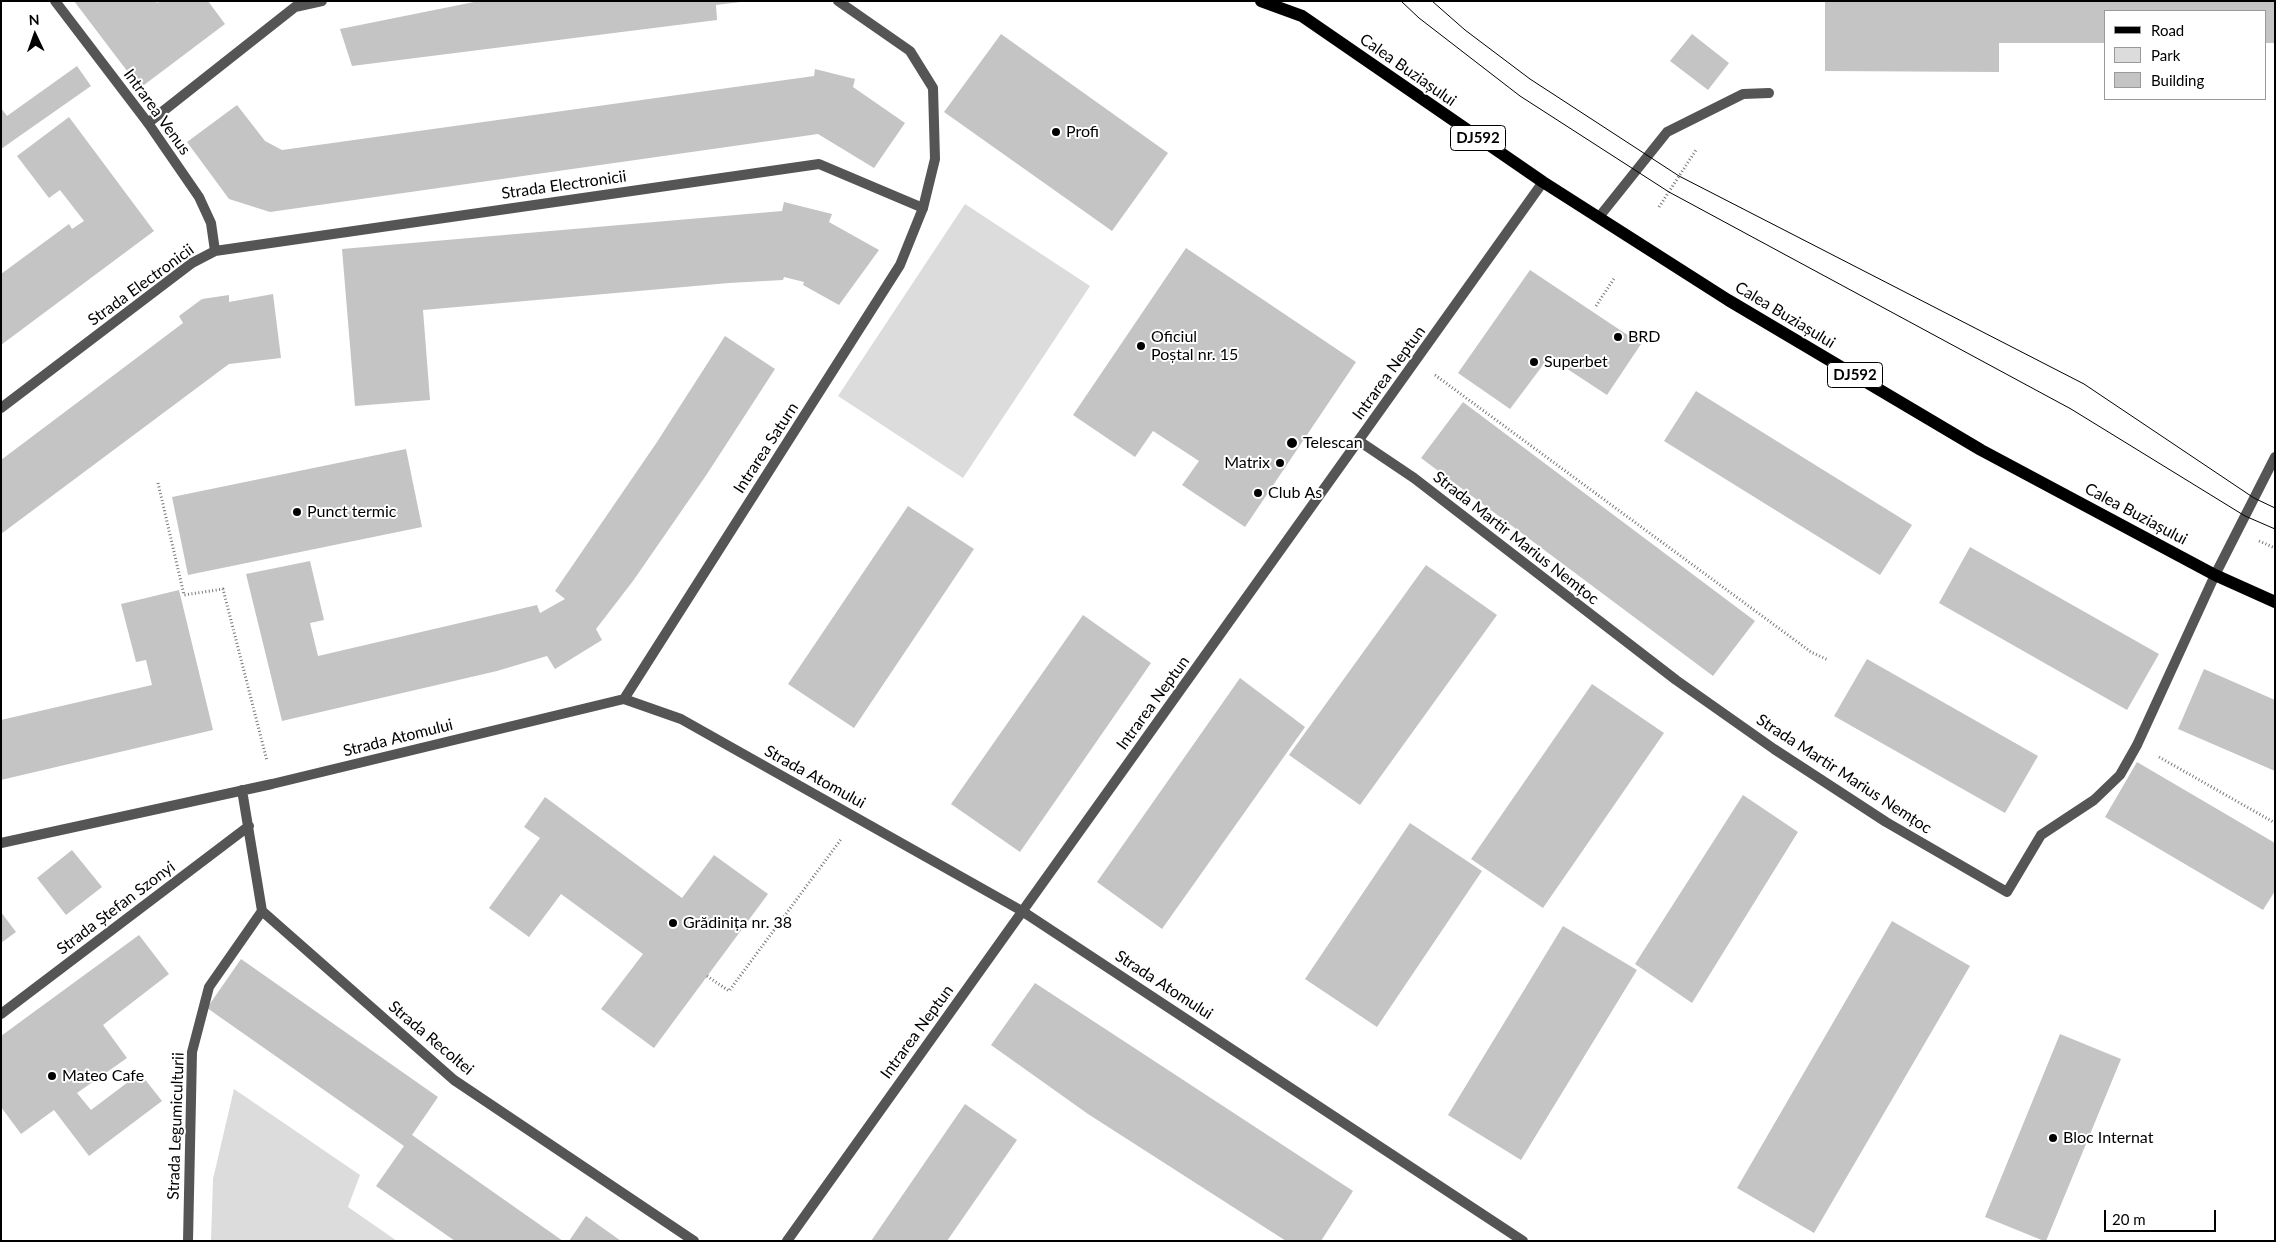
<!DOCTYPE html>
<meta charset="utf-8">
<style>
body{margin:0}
#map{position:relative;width:2276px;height:1242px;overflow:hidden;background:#fff;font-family:Lato,sans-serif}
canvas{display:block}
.frame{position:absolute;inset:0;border:2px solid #000;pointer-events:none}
.legend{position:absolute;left:2104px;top:10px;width:162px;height:90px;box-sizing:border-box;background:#fff;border:1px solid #999;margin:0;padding:6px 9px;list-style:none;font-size:15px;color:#000}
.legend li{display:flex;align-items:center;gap:10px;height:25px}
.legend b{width:25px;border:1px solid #999}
.north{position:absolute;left:10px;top:10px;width:50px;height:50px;-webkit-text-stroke:4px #fff;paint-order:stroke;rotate:357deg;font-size:14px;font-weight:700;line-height:20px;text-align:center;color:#000}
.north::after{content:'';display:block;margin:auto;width:18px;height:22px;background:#000;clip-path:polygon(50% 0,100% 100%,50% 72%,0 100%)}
.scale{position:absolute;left:2104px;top:1210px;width:112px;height:22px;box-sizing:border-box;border:2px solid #000;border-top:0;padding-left:6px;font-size:15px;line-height:18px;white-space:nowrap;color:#000;-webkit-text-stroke:4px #fff;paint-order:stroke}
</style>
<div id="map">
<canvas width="2276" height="1242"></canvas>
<div class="frame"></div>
<ul class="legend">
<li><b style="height:6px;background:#000"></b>Road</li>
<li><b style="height:14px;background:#dcdcdc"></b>Park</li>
<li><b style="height:14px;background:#c4c4c4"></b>Building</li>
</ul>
<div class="north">N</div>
<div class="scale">20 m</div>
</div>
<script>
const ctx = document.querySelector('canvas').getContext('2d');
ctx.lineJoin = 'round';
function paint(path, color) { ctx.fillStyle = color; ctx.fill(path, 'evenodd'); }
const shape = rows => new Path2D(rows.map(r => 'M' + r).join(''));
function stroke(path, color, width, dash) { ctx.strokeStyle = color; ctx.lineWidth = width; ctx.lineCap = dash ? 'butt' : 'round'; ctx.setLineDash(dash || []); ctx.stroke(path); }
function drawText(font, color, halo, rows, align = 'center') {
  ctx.font = font + ' Lato,sans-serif'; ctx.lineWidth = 4; ctx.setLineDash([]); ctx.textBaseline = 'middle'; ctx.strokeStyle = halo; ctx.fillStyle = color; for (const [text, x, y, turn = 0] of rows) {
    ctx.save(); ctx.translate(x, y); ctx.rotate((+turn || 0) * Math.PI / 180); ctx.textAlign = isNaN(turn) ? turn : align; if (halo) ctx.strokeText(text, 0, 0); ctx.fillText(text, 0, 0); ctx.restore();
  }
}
paint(shape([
 [965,204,1090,286,963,478,838,396],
 [234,1089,360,1175,348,1207,397,1241,211,1241,213,1179]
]), '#dcdcdc');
paint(shape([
 [74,1,156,1,157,3,160,1,208,1,225,24,140,88],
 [479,1,741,1,741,2,716,5,717,20,352,66,340,29],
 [1825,1,2275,1,2275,43,2265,43,2265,11,2105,11,2105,43,1999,43,1999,72,1825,71],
 [1001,34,1168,153,1112,231,944,112],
 [1692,34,1729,63,1708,90,1670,61],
 [77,66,91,86,1,149,1,108,7,116],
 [815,69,855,79,853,87,905,123,874,168,818,134,270,212,229,199,187,142,237,105,265,141,282,150,814,76],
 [69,117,154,231,1,345,1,274,69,224,72,229,84,221,60,190,49,198,17,156],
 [784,202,832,214,829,222,879,250,839,305,803,285,804,282,784,277,783,280,729,283,423,310,430,400,355,406,342,249,782,211],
 [1186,248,1356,362,1245,527,1182,485,1199,461,1153,431,1135,457,1073,415],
 [1530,270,1641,344,1607,395,1549,357,1510,409,1458,373],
 [273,294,281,358,229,364,1,534,1,460,183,323,179,316,202,299,229,295,229,302],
 [725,336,775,369,707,474,633,581,596,629,602,640,555,669,547,656,497,671,282,721,246,574,310,561,324,620,310,623,318,656,537,605,540,613,565,599,555,591,657,442],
 [1696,391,1912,525,1880,575,1664,441],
 [1463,402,1755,621,1713,676,1421,458],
 [406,449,422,527,188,575,172,497],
 [908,506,974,549,854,728,788,684],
 [1970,547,2159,654,2127,710,1939,603],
 [1426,565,1497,615,1360,805,1289,755],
 [179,590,213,730,1,780,1,720,152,685,146,660,136,662,121,604],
 [1083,615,1151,663,1020,852,951,804],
 [1867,659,2038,756,2005,813,1834,716],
 [2204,669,2275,700,2275,771,2178,729],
 [1240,678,1305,727,1162,929,1097,882],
 [1592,684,1664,733,1543,908,1471,859],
 [2137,762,2275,843,2275,891,2263,910,2105,817],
 [1743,795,1798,832,1692,1003,1635,964],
 [545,797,682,898,714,855,768,894,654,1048,601,1009,643,954,561,894,529,937,489,908,540,838,524,827],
 [1410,823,1482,871,1377,1027,1305,979],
 [72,850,102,887,66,915,37,878],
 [1,912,16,932,1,943],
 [1892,921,1970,966,1814,1233,1737,1188],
 [1563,926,1637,970,1521,1160,1448,1115],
 [139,935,169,974,103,1025,127,1058,77,1093,91,1110,140,1073,162,1101,89,1156,54,1110,21,1134,1,1107,1,1036],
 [241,959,438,1097,412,1135,563,1241,455,1241,376,1186,404,1146,207,1008],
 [1035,983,1353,1191,1321,1241,1286,1241,1088,1114,991,1045],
 [2060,1034,2121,1059,2046,1241,2044,1241,1985,1217],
 [965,1104,1017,1140,947,1241,871,1241],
 [586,1216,621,1241,569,1241]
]), '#c4c4c4');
stroke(shape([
 [1659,207,1696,150],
 [1596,306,1615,277],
 [1435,375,1811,652,1828,660],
 [158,483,184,595,223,589,267,761],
 [2259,541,2275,548],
 [2159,757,2275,823],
 [707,976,729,991,842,838]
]), '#777', 3, [1, 2.5]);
stroke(shape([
 [838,1,910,51,933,88,935,159,923,208],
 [148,123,295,7,322,1],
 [1599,217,1667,132,1743,94,1769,93],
 [1359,441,1414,478,1676,680,1774,749,1886,822,2007,892,2041,835,2094,800,2120,775,2137,745,2215,575,2275,457]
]), '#555', 10);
stroke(shape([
 [55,1,148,123,199,197,211,223,215,251],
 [1,408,192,263,215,251,819,164,923,208,900,265,624,699],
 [242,790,262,911,454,1080,694,1241],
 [1,843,272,784,624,699,681,719,1022,911,1523,1241],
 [1,1014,249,826],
 [188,1241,192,1052,209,987,262,911],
 [787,1241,1543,182]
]), '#555', 10);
stroke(shape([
 [1261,1,1302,16,1543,182,1728,300,1981,450,2215,575,2275,602]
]), '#000', 12);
stroke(shape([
 [1401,1,1419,18,1520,96,1669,192,2071,409,2245,516,2275,529],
 [1432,1,1465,30,1530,79,1679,176,2084,384,2254,498,2275,508]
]), '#000', 1);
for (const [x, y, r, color] of [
 [1056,132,5,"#000"],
 [1618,337,5,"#000"],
 [1141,346,5,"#000"],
 [1534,362,5,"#000"],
 [1292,443,6,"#000"],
 [1280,463,5,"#000"],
 [1258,493,5,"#000"],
 [297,512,5,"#000"],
 [673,923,5,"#000"],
 [52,1076,5,"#000"],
 [2053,1138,5,"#000"]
]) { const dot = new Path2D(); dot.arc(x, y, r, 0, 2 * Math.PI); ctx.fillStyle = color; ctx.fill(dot); stroke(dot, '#fff', 2); }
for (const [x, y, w] of [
 [1478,138,55],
 [1855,375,55]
]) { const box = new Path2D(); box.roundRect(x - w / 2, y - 12.5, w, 25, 4); ctx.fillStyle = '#fff'; ctx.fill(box); stroke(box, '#000', 1); }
drawText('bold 15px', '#000', null, [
 ["DJ592",1478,138],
 ["DJ592",1855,375]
]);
drawText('16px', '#000', '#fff', [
 ["Calea Buziașului",1408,70,35],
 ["Intrarea Venus",157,112,54],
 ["Strada Electronicii",564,185,-8],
 ["Strada Electronicii",141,285,-36],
 ["Calea Buziașului",1785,315,31],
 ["Intrarea Neptun",1389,373,-54],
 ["Intrarea Saturn",766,448,-57],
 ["Calea Buziașului",2136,514,28],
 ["Strada Martir Marius Nemțoc",1516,538,38],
 ["Intrarea Neptun",1153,703,-54],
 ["Strada Atomului",398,738,-14],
 ["Strada Martir Marius Nemțoc",1844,774,33],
 ["Strada Atomului",815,777,29],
 ["Strada Ștefan Szonyi",116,908,-37],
 ["Strada Atomului",1164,985,33],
 ["Intrarea Neptun",917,1032,-54],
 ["Strada Recoltei",431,1038,40],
 ["Strada Legumiculturii",176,1126,-88]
]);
drawText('16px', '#000', '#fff', [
 ["Profi",1066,132],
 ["Oficiul",1151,337],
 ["Poștal nr. 15",1151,355],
 ["BRD",1628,337],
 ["Superbet",1544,362],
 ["Telescan",1303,443],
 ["Matrix",1270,463,"right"],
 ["Club As",1268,493],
 ["Punct termic",307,512],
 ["Grădinița nr. 38",683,923],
 ["Mateo Cafe",62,1076],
 ["Bloc Internat",2063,1138]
], 'left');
</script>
